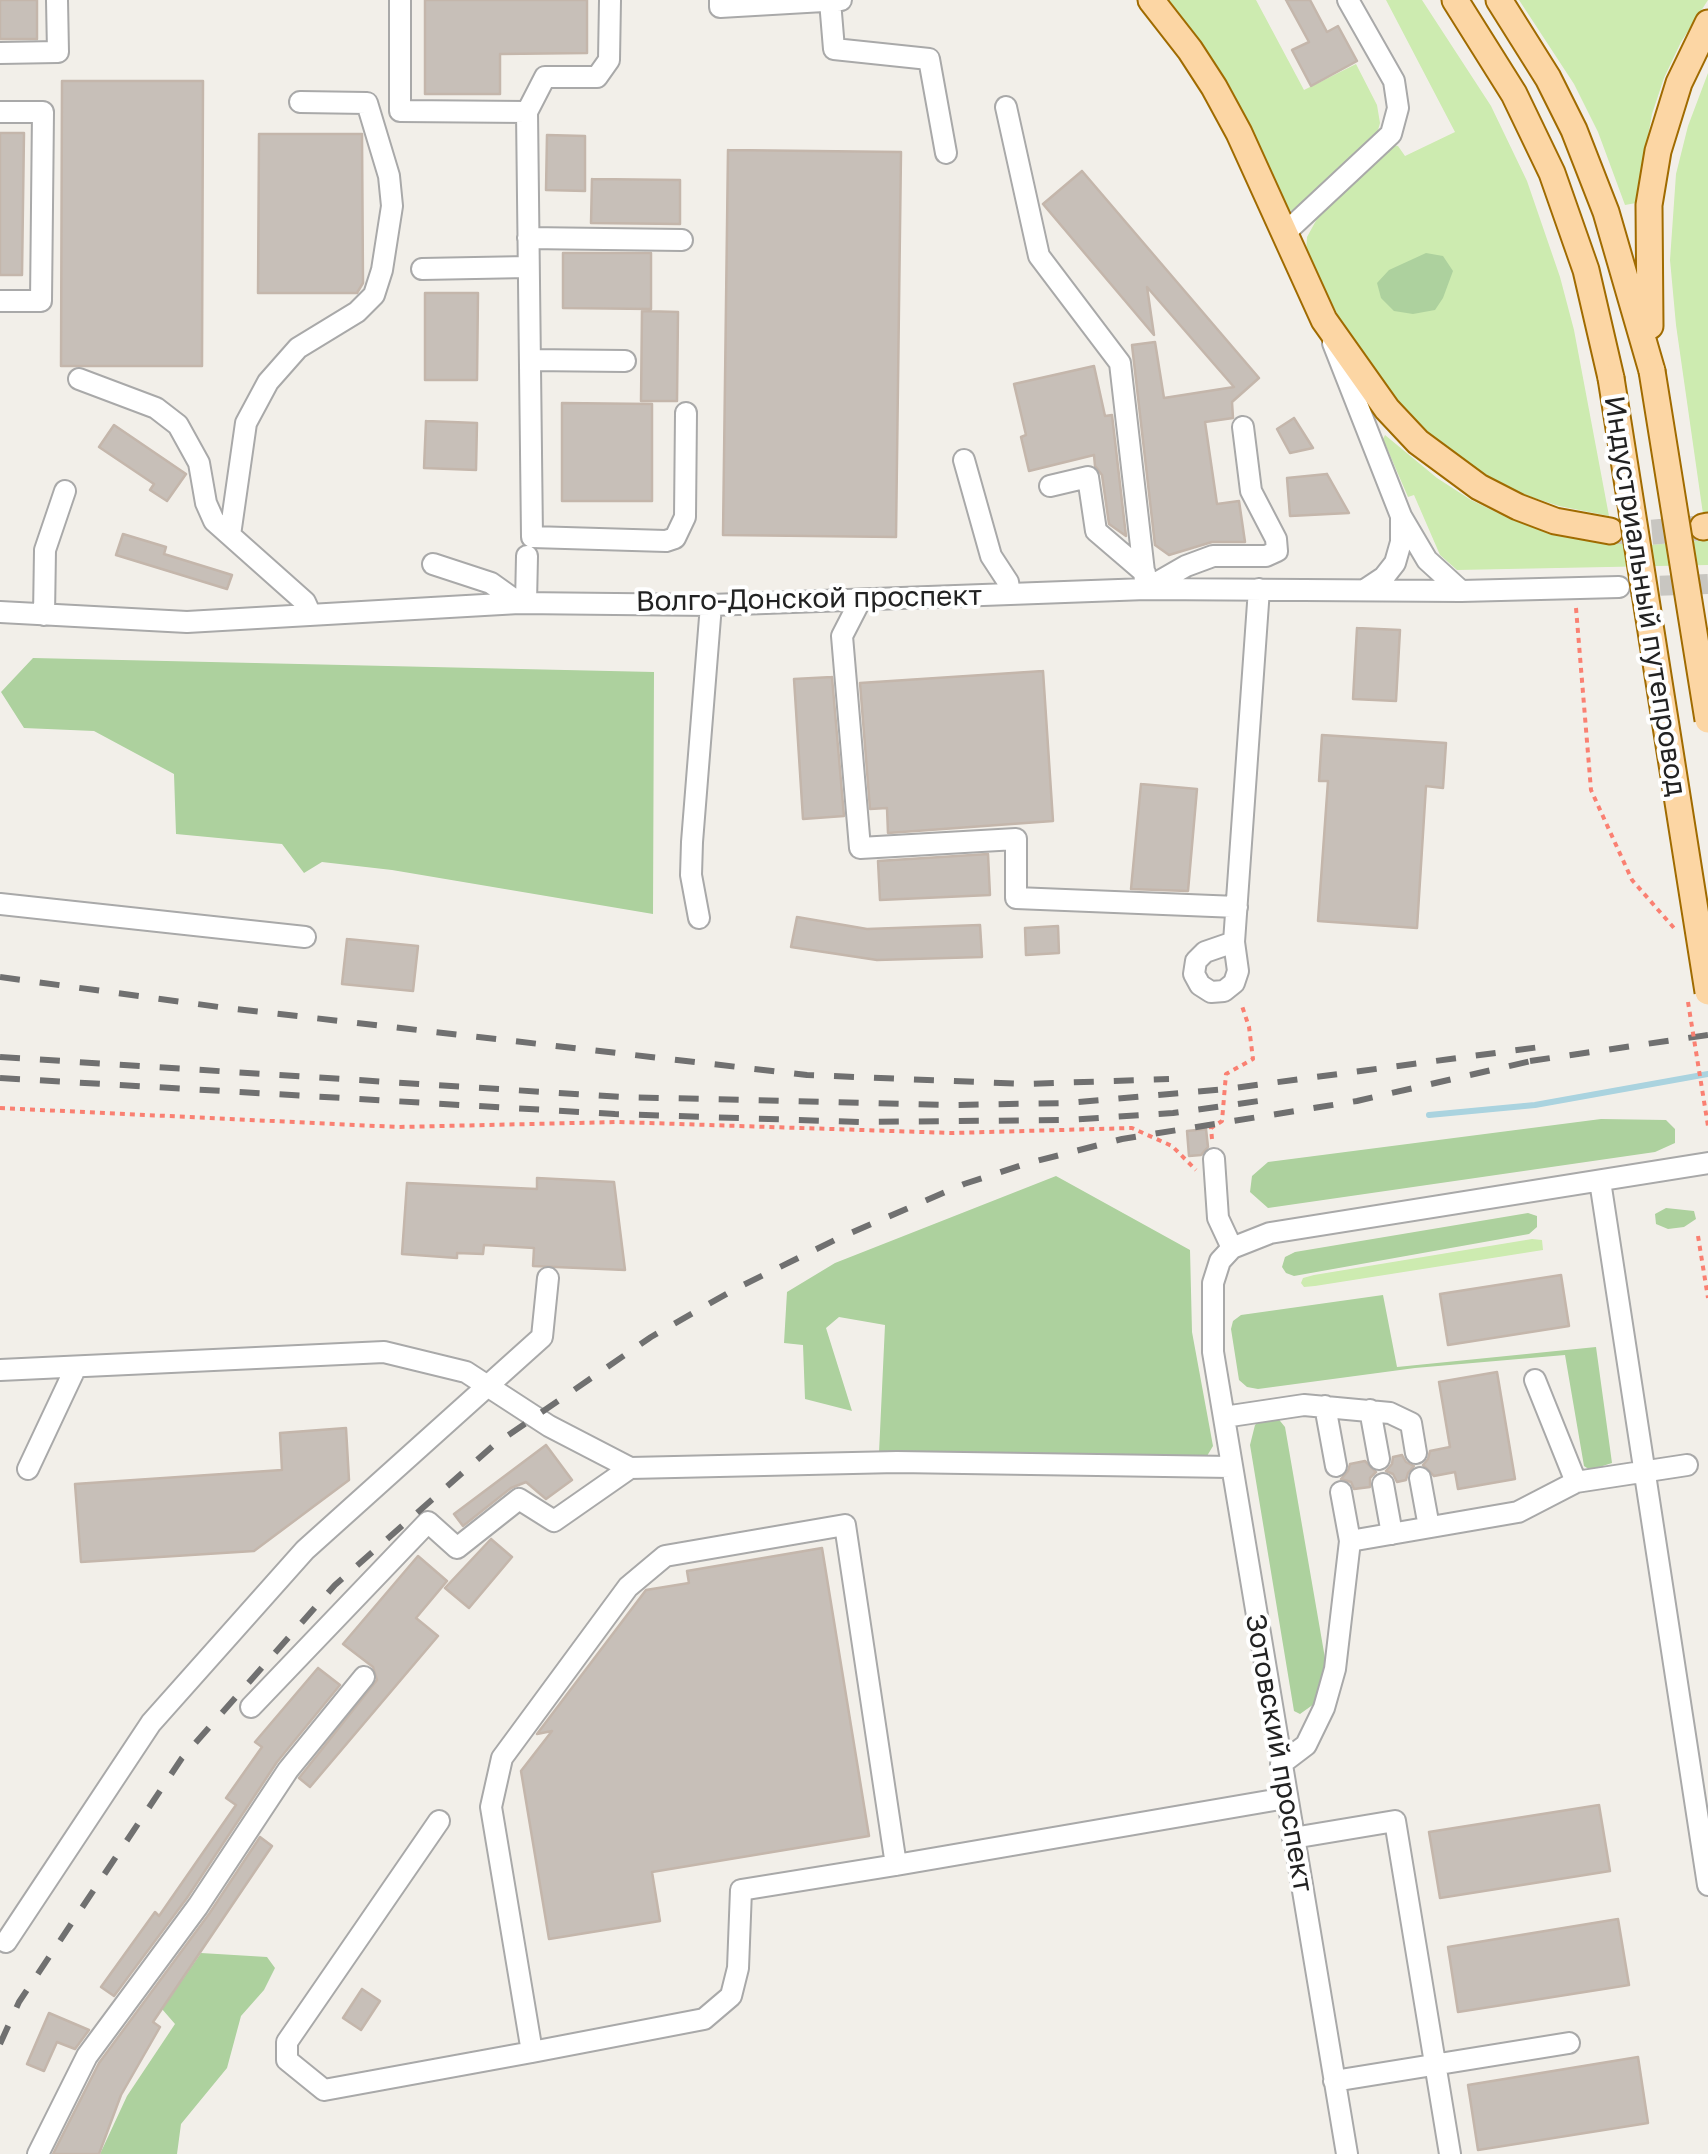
<!DOCTYPE html>
<meta charset="utf-8">
<style>
body{margin:0}
canvas{display:block;background:#f2efe9}
</style>
<canvas width="1708" height="2154"></canvas>
<script>
const ctx = document.querySelector('canvas').getContext('2d');
ctx.lineJoin = 'round';
function paint(path, color) { ctx.fillStyle = color; ctx.fill(path, 'evenodd'); }
const shape = rows => new Path2D(rows.map(r => 'M' + r).join(''));
function stroke(path, color, width, dash) { ctx.strokeStyle = color; ctx.lineWidth = width; ctx.lineCap = dash ? 'butt' : 'round'; ctx.setLineDash(dash || []); ctx.stroke(path); }
function drawText(font, color, halo, rows, align = 'center') {
  ctx.font = font + ' "Golos Text",sans-serif'; ctx.lineWidth = 8; ctx.setLineDash([]); ctx.textBaseline = 'middle'; ctx.strokeStyle = halo; ctx.fillStyle = color; for (const [text, x, y, turn = 0] of rows) {
    ctx.save(); ctx.translate(x, y); ctx.rotate((+turn || 0) * Math.PI / 180); ctx.textAlign = isNaN(turn) ? turn : align; if (halo) ctx.strokeText(text, 0, 0); ctx.fillText(text, 0, 0); ctx.restore();
  }
}
paint(shape([
 [1169,0,1256,0,1304,90,1356,64,1377,105,1380,123,1377,134,1296,210,1287,211,1232,90,1202,43],
 [1386,0,1422,0,1491,106,1527,181,1560,277,1574,330,1609,516,1559,506,1519,493,1482,475,1429,436,1396,404,1353,344,1306,254,1307,237,1318,217,1393,145,1398,146,1405,156,1455,132],
 [1519,0,1708,0,1681,42,1664,78,1652,114,1636,203,1625,205,1598,132,1574,84],
 [1708,73,1708,513,1703,514,1676,325,1670,260,1676,174,1688,126],
 [1385,435,1437,478,1471,500,1512,520,1597,542,1649,545,1708,540,1708,565,1457,570,1440,555,1414,495,1408,497,1383,439],
 [1532,1239,1542,1240,1543,1250,1315,1286,1304,1287,1301,1283,1303,1278,1314,1275]
]), '#cdebb0');
paint(shape([
 [1426,253,1443,256,1453,271,1443,298,1435,310,1413,314,1394,311,1381,298,1377,283,1389,270],
 [33,658,654,672,653,914,392,870,322,862,304,873,282,844,176,834,174,774,94,731,24,728,1,692],
 [1601,1119,1666,1120,1675,1129,1675,1143,1655,1152,1268,1208,1250,1192,1252,1176,1268,1162],
 [1056,1176,1190,1250,1192,1332,1213,1446,1204,1461,879,1453,885,1325,839,1317,826,1328,852,1411,805,1399,803,1345,784,1343,787,1292,835,1263],
 [1666,1208,1694,1211,1696,1219,1684,1227,1668,1229,1656,1224,1655,1214],
 [1528,1213,1537,1216,1537,1227,1529,1234,1294,1276,1286,1273,1282,1267,1285,1257,1295,1252],
 [1383,1295,1397,1367,1596,1347,1612,1463,1590,1470,1584,1466,1565,1355,1415,1368,1258,1389,1247,1387,1239,1380,1231,1329,1233,1321,1241,1315],
 [1276,1416,1285,1427,1326,1664,1326,1676,1314,1704,1300,1714,1294,1711,1250,1445,1255,1425,1261,1419],
 [201,1953,267,1957,275,1968,264,1990,241,2016,227,2068,181,2124,177,2154,100,2154,127,2096,175,2024,162,2009]
]), '#add19e');
stroke(shape([
 [1429,1115,1535,1105,1708,1074]
]), '#aad3df', 6);
const building = shape([
 [0,0,37,0,37,39,0,39,0,0],
 [425,0,587,0,587,53,500,54,500,94,425,94,425,0],
 [1286,0,1310,0,1327,32,1338,26,1357,61,1311,86,1292,50,1309,42,1286,0],
 [62,81,203,81,202,366,61,366,62,81],
 [0,133,24,133,22,275,0,275,0,133],
 [259,134,362,134,363,283,357,293,258,293,259,134],
 [547,135,585,136,585,191,546,190,547,135],
 [728,150,901,152,896,537,723,535,728,150],
 [1082,171,1259,378,1232,402,1233,418,1205,422,1217,504,1239,501,1245,542,1212,542,1169,555,1155,545,1132,345,1155,342,1164,398,1234,387,1147,287,1154,335,1043,204,1082,171],
 [592,179,680,180,680,224,591,223,592,179],
 [563,253,651,253,651,309,563,308,563,253],
 [425,293,478,293,477,380,425,380,425,293],
 [642,311,678,312,677,401,641,401,642,311],
 [1094,366,1105,416,1112,415,1126,536,1109,524,1102,475,1095,466,1094,455,1029,471,1021,437,1026,435,1014,384,1094,366],
 [562,403,652,404,652,501,562,501,562,403],
 [1294,418,1313,448,1290,453,1277,429,1294,418],
 [426,421,477,423,476,470,424,468,426,421],
 [114,425,186,474,167,501,150,490,154,484,99,447,114,425],
 [1327,474,1349,513,1290,516,1287,478,1327,474],
 [123,534,166,547,164,554,232,575,227,589,116,555,123,534],
 [1357,628,1400,630,1396,701,1353,699,1357,628],
 [1043,671,1053,821,888,833,887,808,870,809,860,683,1043,671],
 [832,677,844,816,803,819,794,679,832,677],
 [1322,735,1446,743,1443,788,1426,786,1417,928,1318,921,1328,781,1319,781,1322,735],
 [1141,784,1197,789,1188,891,1131,889,1141,784],
 [988,854,990,895,880,900,878,861,988,854],
 [797,917,867,929,980,925,982,957,877,960,791,947,797,917],
 [1058,926,1059,953,1026,955,1025,928,1058,926],
 [347,939,418,946,413,991,342,984,347,939],
 [1206,1129,1208,1147,1201,1155,1189,1156,1187,1131,1206,1129],
 [537,1178,614,1182,625,1270,533,1266,534,1248,484,1245,483,1254,457,1253,457,1258,402,1254,407,1183,537,1189,537,1178],
 [1561,1275,1569,1326,1448,1345,1440,1294,1561,1275],
 [1497,1372,1515,1479,1458,1489,1455,1472,1434,1476,1423,1465,1428,1459,1430,1451,1450,1447,1439,1382,1497,1372],
 [346,1428,349,1480,254,1551,81,1562,75,1484,282,1470,280,1433,346,1428],
 [546,1445,572,1480,546,1499,526,1482,511,1488,463,1526,454,1514,546,1445],
 [1402,1455,1406,1462,1414,1466,1408,1473,1406,1480,1397,1482,1393,1474,1386,1471,1392,1464,1393,1457,1402,1455],
 [1365,1461,1376,1472,1370,1478,1370,1487,1354,1489,1351,1482,1341,1479,1348,1471,1350,1464,1365,1461],
 [491,1539,512,1557,469,1608,445,1588,491,1539],
 [822,1548,869,1836,652,1872,660,1921,549,1939,521,1771,552,1731,537,1734,646,1590,689,1583,687,1571,822,1548],
 [418,1556,447,1581,416,1618,438,1636,310,1787,299,1778,377,1680,373,1667,343,1644,418,1556],
 [318,1668,340,1685,277,1762,187,1898,114,1996,101,1987,155,1912,159,1916,236,1805,226,1798,262,1747,255,1742,318,1668],
 [1599,1805,1610,1871,1440,1898,1429,1832,1599,1805],
 [260,1837,272,1846,153,2022,160,2027,121,2095,99,2154,53,2154,99,2063,209,1914,260,1837],
 [1618,1919,1629,1985,1458,2012,1448,1947,1618,1919],
 [362,1989,380,2001,361,2030,343,2018,362,1989],
 [49,2013,89,2030,75,2049,57,2042,44,2071,27,2064,49,2013],
 [1638,2057,1648,2123,1478,2150,1468,2085,1638,2057]
]);
paint(building, '#c7bfb8');
stroke(building, '#c4b6ab', 2.5);
stroke(shape([
 [1630,587,1708,584]
]), '#c8c6c1', 20, [20, 10]);
stroke(shape([
 [1615,531,1643,533,1699,528]
]), '#c8c6c1', 25, [25, 12]);
const minor = shape([
 [400,0,400,111,527,112,532,537,666,541,675,538,685,517,686,413],
 [720,0,720,7,841,0],
 [830,1,834,49,929,59,946,153],
 [0,53,58,52,57,0],
 [1006,107,1039,256,1120,363,1146,589,1186,566,1213,556,1266,556,1277,551,1276,539,1251,491,1243,427],
 [0,112,43,112,41,301,0,301],
 [527,112,545,77,597,77,609,60,610,0],
 [1285,233,1391,134,1398,108,1394,81,1348,0],
 [528,238,682,240],
 [422,269,528,267],
 [1333,343,1401,516,1427,560,1461,591],
 [530,360,625,361],
 [79,379,156,408,178,425,199,463,206,503,214,521,305,602,310,613],
 [964,460,991,556,1008,582,1010,594],
 [1050,486,1088,477,1096,531,1145,573],
 [230,535,246,423,268,382,298,348,357,312,374,295,382,270,392,206,389,176,367,103,300,102],
 [433,564,491,583,519,603],
 [1366,589,1384,577,1395,563,1401,542,1401,518],
 [860,601,842,636,860,848,1016,839,1016,898,1237,907],
 [526,603,527,556],
 [0,612,187,622,519,603,711,605,1146,589,1461,591,1619,587],
 [44,615,45,550,65,491],
 [0,904,305,937],
 [699,918,691,875,692,842,711,605],
 [1234,942,1205,952,1196,961,1194,974,1200,985,1211,992,1224,991,1234,983,1238,971,1234,942,1259,589],
 [1214,1159,1218,1218,1232,1248],
 [1600,1181,1708,1885],
 [0,1370,384,1352,466,1372,549,1426,630,1468,897,1462,1231,1467],
 [1535,1380,1576,1482],
 [1325,1406,1336,1466],
 [1370,1410,1379,1459],
 [1224,1417,1304,1405,1390,1413,1411,1423,1416,1453],
 [28,1469,76,1367],
 [1420,1478,1429,1527],
 [1383,1484,1392,1534],
 [1350,1541,1518,1512,1576,1482,1687,1465],
 [251,1707,428,1522,457,1548,519,1499,554,1521,630,1468],
 [1281,1764,1306,1745,1324,1708,1335,1669,1350,1541,1341,1492],
 [439,1821,287,2042,287,2060,324,2090,532,2052],
 [1293,1838,1395,1821,1450,2154],
 [896,1865,741,1890,738,1968,731,1996,704,2019,532,2052,491,1807,502,1758,628,1587,665,1556,845,1525,896,1865,1286,1798],
 [6,1942,151,1723,305,1550,542,1337,548,1278],
 [1334,2081,1569,2043],
 [38,2154,87,2056,198,1906,288,1770,364,1677],
 [1347,2154,1213,1352,1213,1283,1220,1261,1232,1248,1270,1233,1708,1163]
]);
const major = shape([
 [1151,0,1190,50,1214,87,1239,133,1324,320,1387,409,1418,442,1479,487,1518,507,1555,521,1610,531],
 [1455,0,1514,94,1552,173,1586,270,1611,378],
 [1499,0,1548,78,1574,130,1606,212,1652,371],
 [1650,326,1649,205,1658,151,1679,83,1708,23],
 [1703,527,1708,526]
]);
stroke(minor, '#a9a9a9', 24);
stroke(major, '#a06b00', 29);
stroke(shape([
 [1576,608,1591,790,1632,880,1674,928],
 [0,1108,398,1127,619,1122,952,1133,1132,1128,1172,1146,1196,1170],
 [1212,1139,1211,1128,1222,1121,1226,1074,1253,1059,1249,1027,1241,1003],
 [1698,1236,1708,1298]
]), '#fa8072', 4, [5, 5]);
stroke(minor, '#fff', 20);
stroke(major, '#fcd6a4', 25);
stroke(shape([
 [0,977,219,1007,807,1075,1026,1084,1169,1079],
 [0,1057,622,1097,953,1105,1066,1103,1226,1089,1540,1047],
 [1530,1061,1708,1035],
 [0,1078,615,1114,859,1122,1067,1120,1173,1113,1273,1099],
 [0,2044,19,2002,182,1758,335,1585,494,1445,651,1337,735,1289,839,1238,964,1184,1025,1164,1122,1139,1357,1101,1544,1058]
]), '#707070', 6, [20, 20]);
const majorBridge = shape([
 [1652,371,1708,720],
 [1611,378,1708,992]
]);
stroke(majorBridge, '#a06b00', 29, []);
stroke(shape([
 [1688,1002,1708,1126]
]), '#fa8072', 4, [5, 5]);
stroke(majorBridge, '#fcd6a4', 25);
drawText('28px', '#222', '#fff', [
 ["Индустриальный путепровод",1645,596,81],
 ["Волго-Донской проспект",809,599,-1],
 ["Зотовский проспект",1279,1753,80]
]);
</script>
